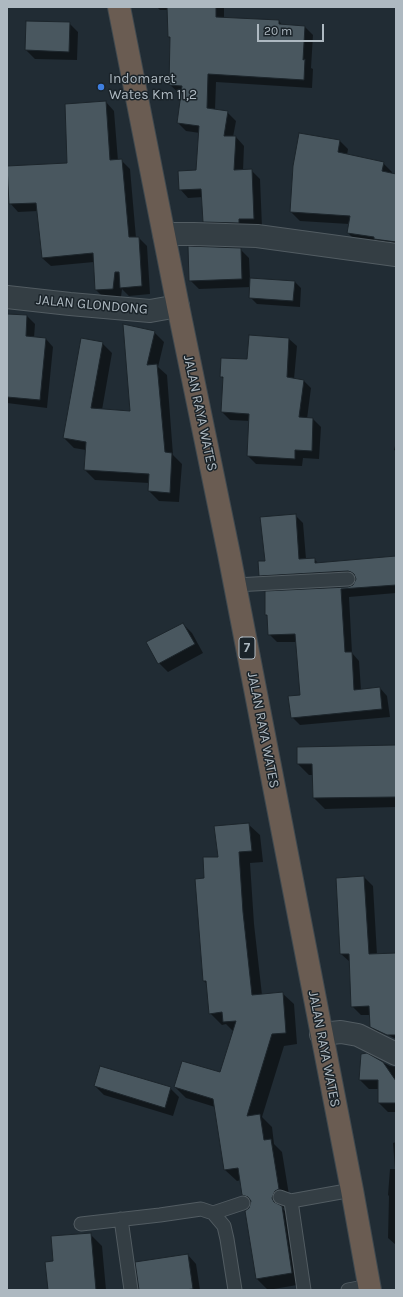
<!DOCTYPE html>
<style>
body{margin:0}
#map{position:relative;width:403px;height:1297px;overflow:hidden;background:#212c34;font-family:Karla,sans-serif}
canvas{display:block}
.frame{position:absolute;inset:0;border:8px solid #aeb9c1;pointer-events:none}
.scale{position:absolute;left:257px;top:24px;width:67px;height:18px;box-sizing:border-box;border:2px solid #aeb9c1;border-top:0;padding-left:5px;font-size:12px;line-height:14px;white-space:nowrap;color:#aeb9c1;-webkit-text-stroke:3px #1a2329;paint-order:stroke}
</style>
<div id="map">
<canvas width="403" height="1297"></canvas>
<div class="frame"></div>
<div class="scale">20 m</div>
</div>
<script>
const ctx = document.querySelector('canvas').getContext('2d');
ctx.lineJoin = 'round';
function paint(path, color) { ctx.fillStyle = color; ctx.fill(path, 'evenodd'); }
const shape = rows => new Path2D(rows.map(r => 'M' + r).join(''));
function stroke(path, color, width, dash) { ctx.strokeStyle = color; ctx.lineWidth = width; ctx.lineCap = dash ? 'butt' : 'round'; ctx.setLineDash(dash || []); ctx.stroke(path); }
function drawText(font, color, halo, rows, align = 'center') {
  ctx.font = font + ' Karla,sans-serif'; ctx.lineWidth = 3; ctx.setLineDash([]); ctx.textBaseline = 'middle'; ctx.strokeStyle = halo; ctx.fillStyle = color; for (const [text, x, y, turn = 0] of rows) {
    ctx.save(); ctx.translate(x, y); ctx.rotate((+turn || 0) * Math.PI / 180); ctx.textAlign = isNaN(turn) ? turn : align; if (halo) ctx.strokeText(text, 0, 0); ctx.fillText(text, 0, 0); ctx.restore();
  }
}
paint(shape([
 [157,7,224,7,224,19,279,21,283,26,305,27,313,35,311,68,313,69,312,88,216,82,215,110,227,112,236,121,233,137,236,137,244,146,243,171,251,170,260,179,262,227,213,230,204,221,203,197,188,198,180,189,197,171,200,133,186,131,178,123,182,93,179,93,170,85,171,39,169,37,167,10,160,10],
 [69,23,78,32,77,60,35,59,26,50],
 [106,102,114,111,118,161,121,160,130,169,136,238,139,238,147,246,150,294,129,296,122,289,121,297,104,298,96,290,94,262,51,266,42,258,38,211,18,212,10,203,68,164],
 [339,140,348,149,347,155,383,163,392,172,392,174,396,175,396,249,357,242,348,233,349,224,300,221,291,212],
 [240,249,249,258,250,279,295,282,301,288,300,307,257,304,250,297,251,287,199,289,190,280],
 [7,315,27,316,35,324,34,338,46,339,53,347,47,408,7,403],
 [154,332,164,342,158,367,167,375,173,455,182,464,179,502,159,501,149,491,149,483,95,480,85,470,86,450,74,448,64,438,102,343,112,353,102,410,131,412],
 [289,339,297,346,294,379,304,381,311,388,307,419,313,419,321,427,319,459,303,458,302,466,256,464,248,456,250,421,230,420,222,412,224,380,221,376,248,360],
 [396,442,396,451,394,450],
 [295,515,303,523,306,559,314,559,319,564,396,557,396,593,349,597,352,653,359,661,361,690,380,688,387,696,390,717,300,725,292,717,301,696,297,642,277,642,269,634,268,617,266,615,266,592,353,587,357,579,268,583,260,575,266,562],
 [183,624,192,633,203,653,168,672,159,663],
 [396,746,396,807,325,809,314,798,314,775,309,775,298,764],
 [248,824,260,835,263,862,250,863,254,924,262,995,282,993,294,1004,297,1044,284,1046,262,1117,272,1127,274,1144,282,1152,290,1201,286,1203,283,1209,293,1219,303,1284,268,1290,256,1278,250,1209,251,1203,243,1195,241,1180,237,1181,225,1170,215,1107,186,1098,175,1087,221,1074,233,1031,226,1024,222,1025,210,1013,207,984,204,981,205,879,219,858],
 [364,877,373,886,377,955,396,954,396,1039,379,1030,379,1032,396,1041,396,1044,380,1036,371,1027,371,1015,361,1015,352,1006,350,962,341,954],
 [366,1054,390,1066,396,1067,396,1112,388,1112,379,1103,379,1089,369,1089,360,1080,362,1055],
 [95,1086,170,1088,179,1097,173,1116,104,1095],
 [396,1142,396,1245,388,1238,389,1196,388,1195,390,1169,395,1169,393,1143],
 [90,1234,102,1246,106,1290,49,1290,54,1262],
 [188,1255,196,1264,200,1290,140,1290]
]), '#0007');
const building = shape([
 [167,7,216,7,216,17,279,20,279,24,305,26,303,60,305,59,304,80,208,74,207,108,228,111,224,136,236,136,234,170,252,169,254,219,239,219,239,223,203,222,201,189,179,190,178,171,196,170,199,126,177,123,182,86,169,85,170,37,168,37,167,7],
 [26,21,70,22,69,52,25,50,26,21],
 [106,101,110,160,122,159,129,237,139,237,142,286,120,288,119,272,115,272,113,289,95,290,93,253,42,258,36,203,9,204,7,166,67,163,65,104,106,101],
 [299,133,340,140,338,152,384,162,382,171,396,174,396,242,374,239,374,237,347,233,350,216,290,212,293,166,299,133],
 [188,246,241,248,242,279,189,281,188,246],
 [250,278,295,281,293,301,249,298,250,278],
 [7,314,27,315,26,336,46,338,40,400,7,397,7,314],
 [123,324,155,331,147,365,157,364,165,452,172,453,170,493,148,491,149,474,84,470,86,442,63,438,81,338,103,342,91,408,130,411,123,324],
 [249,335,289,338,287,377,304,380,299,417,313,418,312,451,295,450,295,459,247,456,249,414,221,412,223,377,220,377,221,358,247,359,249,335],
 [296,514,299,559,315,558,315,563,396,556,396,585,341,589,345,652,352,652,354,690,380,687,382,709,291,718,288,696,300,695,295,634,268,635,267,615,265,615,265,591,348,587,353,585,356,579,354,574,351,572,348,571,259,576,258,561,265,561,260,517,296,514],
 [183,623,195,644,158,664,146,642,183,623],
 [396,745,396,797,313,798,312,764,297,764,297,747,396,745],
 [249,823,252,851,239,852,243,912,252,995,283,992,286,1033,272,1034,247,1116,260,1114,264,1140,271,1139,279,1189,275,1191,272,1198,274,1202,282,1206,292,1273,256,1279,245,1211,249,1208,251,1201,248,1197,242,1195,238,1168,224,1170,213,1099,174,1087,182,1061,220,1072,236,1021,223,1022,222,1012,209,1014,206,981,203,981,195,879,204,878,203,857,218,857,214,826,249,823],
 [364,876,369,954,396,953,396,1035,387,1035,370,1027,369,1006,351,1007,349,954,340,954,336,878,364,876],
 [367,1053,383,1062,396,1081,396,1103,378,1103,378,1080,359,1080,361,1054,367,1053],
 [100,1066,171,1087,165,1108,94,1086,100,1066],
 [91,1233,96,1290,48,1290,45,1262,53,1261,51,1236,91,1233],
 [188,1254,193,1289,184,1290,139,1290,135,1262,188,1254]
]);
paint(building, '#49575f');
stroke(building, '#1c252b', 1);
const lane = shape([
 [235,585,348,579],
 [280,1197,291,1201,352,1190],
 [291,1201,304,1290],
 [213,1213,243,1203],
 [121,1219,131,1290],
 [81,1224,160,1215,201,1209,213,1213,224,1226,227,1239,235,1290],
 [348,1290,369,1286]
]);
const street = shape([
 [164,234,194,234,257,236,396,255],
 [7,297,70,304,150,311,178,306],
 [321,1034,341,1032,358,1035,396,1054]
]);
const highway = shape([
 [119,7,178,306,229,554,352,1190,370,1290]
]);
stroke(lane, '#525c62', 15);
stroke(street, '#525c62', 24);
stroke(highway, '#3f494f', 24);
stroke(lane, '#343e44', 13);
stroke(street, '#343e44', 22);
stroke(highway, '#6a5c52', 22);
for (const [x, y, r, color] of [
 [101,87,4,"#3f7fe0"]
]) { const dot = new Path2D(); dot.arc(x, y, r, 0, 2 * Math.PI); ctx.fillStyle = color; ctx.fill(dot); stroke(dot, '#1a2329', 1.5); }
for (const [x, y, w] of [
 [247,648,16]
]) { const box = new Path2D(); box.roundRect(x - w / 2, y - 11, w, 22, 3); ctx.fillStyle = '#1a2329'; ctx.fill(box); stroke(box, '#aeb9c1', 1); }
drawText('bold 13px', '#aeb9c1', null, [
 ["7",247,648]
]);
drawText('14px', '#aeb9c1', '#1a2329', [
 ["Indomaret",109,79],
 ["Wates Km 11,2",109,95]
], 'left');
drawText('14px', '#aeb9c1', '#1a2329', [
 ["JALAN GLONDONG",92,305,5],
 ["JALAN RAYA WATES",200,413,78],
 ["JALAN RAYA WATES",263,730,79],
 ["JALAN RAYA WATES",324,1049,79]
]);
</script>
